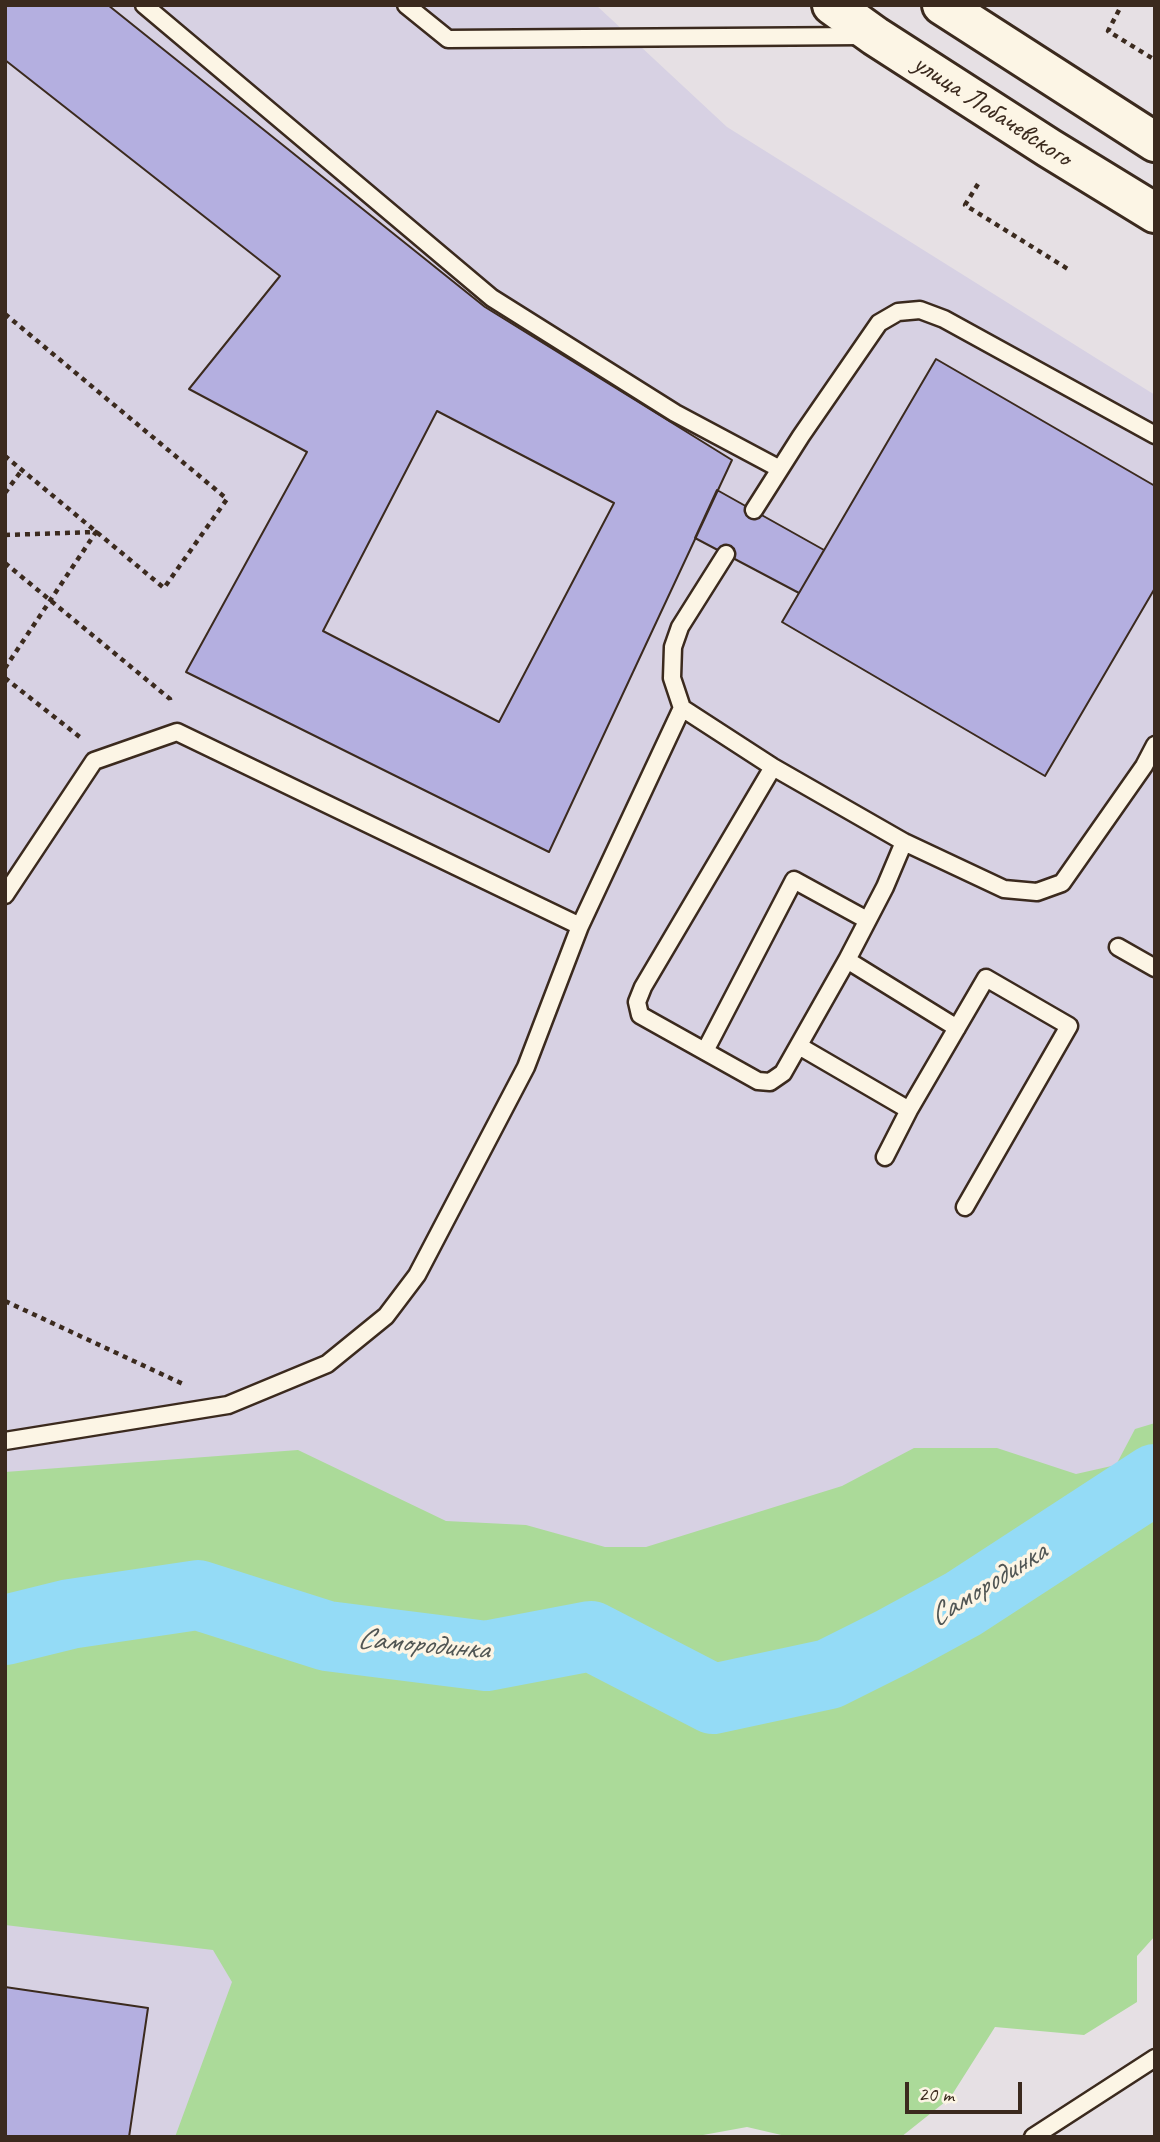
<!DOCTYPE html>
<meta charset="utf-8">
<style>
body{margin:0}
#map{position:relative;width:1160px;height:2142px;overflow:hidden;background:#e6e0e4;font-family:Caveat,sans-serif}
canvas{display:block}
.frame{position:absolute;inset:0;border:7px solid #3b2a1e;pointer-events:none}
.scale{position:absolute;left:905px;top:2082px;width:117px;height:32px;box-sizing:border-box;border:4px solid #3b2a1e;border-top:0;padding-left:9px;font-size:21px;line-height:24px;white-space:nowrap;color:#3b2a1e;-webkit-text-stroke:5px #fcf5e5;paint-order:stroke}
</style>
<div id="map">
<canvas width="1160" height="2142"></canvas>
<div class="frame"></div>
<div class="scale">20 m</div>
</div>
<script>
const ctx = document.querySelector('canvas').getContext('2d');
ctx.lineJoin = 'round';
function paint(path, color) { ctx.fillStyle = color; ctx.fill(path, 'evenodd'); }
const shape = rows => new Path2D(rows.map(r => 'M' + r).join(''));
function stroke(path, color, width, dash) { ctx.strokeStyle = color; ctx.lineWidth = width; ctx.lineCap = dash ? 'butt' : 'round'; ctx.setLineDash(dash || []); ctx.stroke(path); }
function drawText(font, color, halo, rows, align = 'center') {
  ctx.font = font + ' Caveat,sans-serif'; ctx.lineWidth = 7; ctx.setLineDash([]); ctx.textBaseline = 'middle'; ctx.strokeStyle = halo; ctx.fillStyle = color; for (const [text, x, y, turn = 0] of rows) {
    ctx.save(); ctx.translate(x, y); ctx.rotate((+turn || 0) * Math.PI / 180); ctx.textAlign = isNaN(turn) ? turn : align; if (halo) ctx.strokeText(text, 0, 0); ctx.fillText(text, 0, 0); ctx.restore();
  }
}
paint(shape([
 [5,5,596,5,727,127,1155,395,1155,1500,315,2137,5,2137]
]), '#d7d1e3');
paint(shape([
 [1155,1423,1155,1936,1137,1956,1137,2002,1084,2035,995,2027,950,2098,901,2137,790,2137,747,2127,692,2137,175,2137,232,1982,213,1950,5,1925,5,1472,298,1450,446,1521,526,1525,605,1547,646,1547,842,1486,914,1448,997,1448,1076,1474,1116,1465,1135,1429]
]), '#abda99');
stroke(shape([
 [5,1630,70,1614,198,1595,327,1636,486,1656,591,1636,713,1699,829,1674,893,1642,963,1604,1155,1479]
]), '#94dbf6', 70);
const building = shape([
 [5,5,108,5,485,307,732,460,549,852,186,672,307,452,189,389,280,276,5,60,5,5],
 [437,411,614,503,499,722,323,631,437,411],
 [936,359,1155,486,1155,588,1045,776,782,622,936,359],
 [717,490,824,550,799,593,695,538,717,490],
 [5,1987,148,2008,129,2137,5,2137,5,1987]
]);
paint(building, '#b4afe0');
stroke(building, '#3b2a1e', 2);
const lane = shape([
 [144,5,492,298,675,413,780,469],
 [406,5,448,39,861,36],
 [754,510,801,436,879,323,898,312,920,310,944,319,1155,435],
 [682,708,672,678,673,647,680,627,726,554],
 [773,767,643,987,637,1002,640,1015,758,1081,770,1082,783,1073,847,960,885,887,904,842],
 [5,895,94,761,177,732,580,926,526,1067,417,1275,386,1316,327,1364,228,1405,5,1441],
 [580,926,682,708,773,767,904,842,1004,889,1037,892,1062,883,1144,766,1155,745],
 [1118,947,1155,968],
 [847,960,957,1028],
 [799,1046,909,1110,986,978,1069,1026,965,1207],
 [705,1051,794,880,867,920],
 [885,1157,909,1110],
 [1033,2137,1155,2058]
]);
const secondary = shape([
 [832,5,875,36,1049,148,1155,213],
 [942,5,1155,142]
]);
stroke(lane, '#3b2a1e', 21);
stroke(secondary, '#3b2a1e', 44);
stroke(shape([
 [1119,10,1108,31,1155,60],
 [978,184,965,205,1071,271],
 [5,314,227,499,164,588,5,456],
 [5,493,22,470],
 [5,535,96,532,5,668],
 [5,563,170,699,171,705],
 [5,678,81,738],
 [5,1301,183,1384]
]), '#3b2a1e', 4.5, [5, 5]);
stroke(lane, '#fcf5e5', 16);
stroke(secondary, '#fcf5e5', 38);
drawText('28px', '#3b2a1e', '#fcf5e5', [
 ["улица Лобачевского",992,111,33]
]);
drawText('italic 30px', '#515654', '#fcf5e5', [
 ["Самородинка",988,1585,-32],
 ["Самородинка",423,1645,5]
]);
</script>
